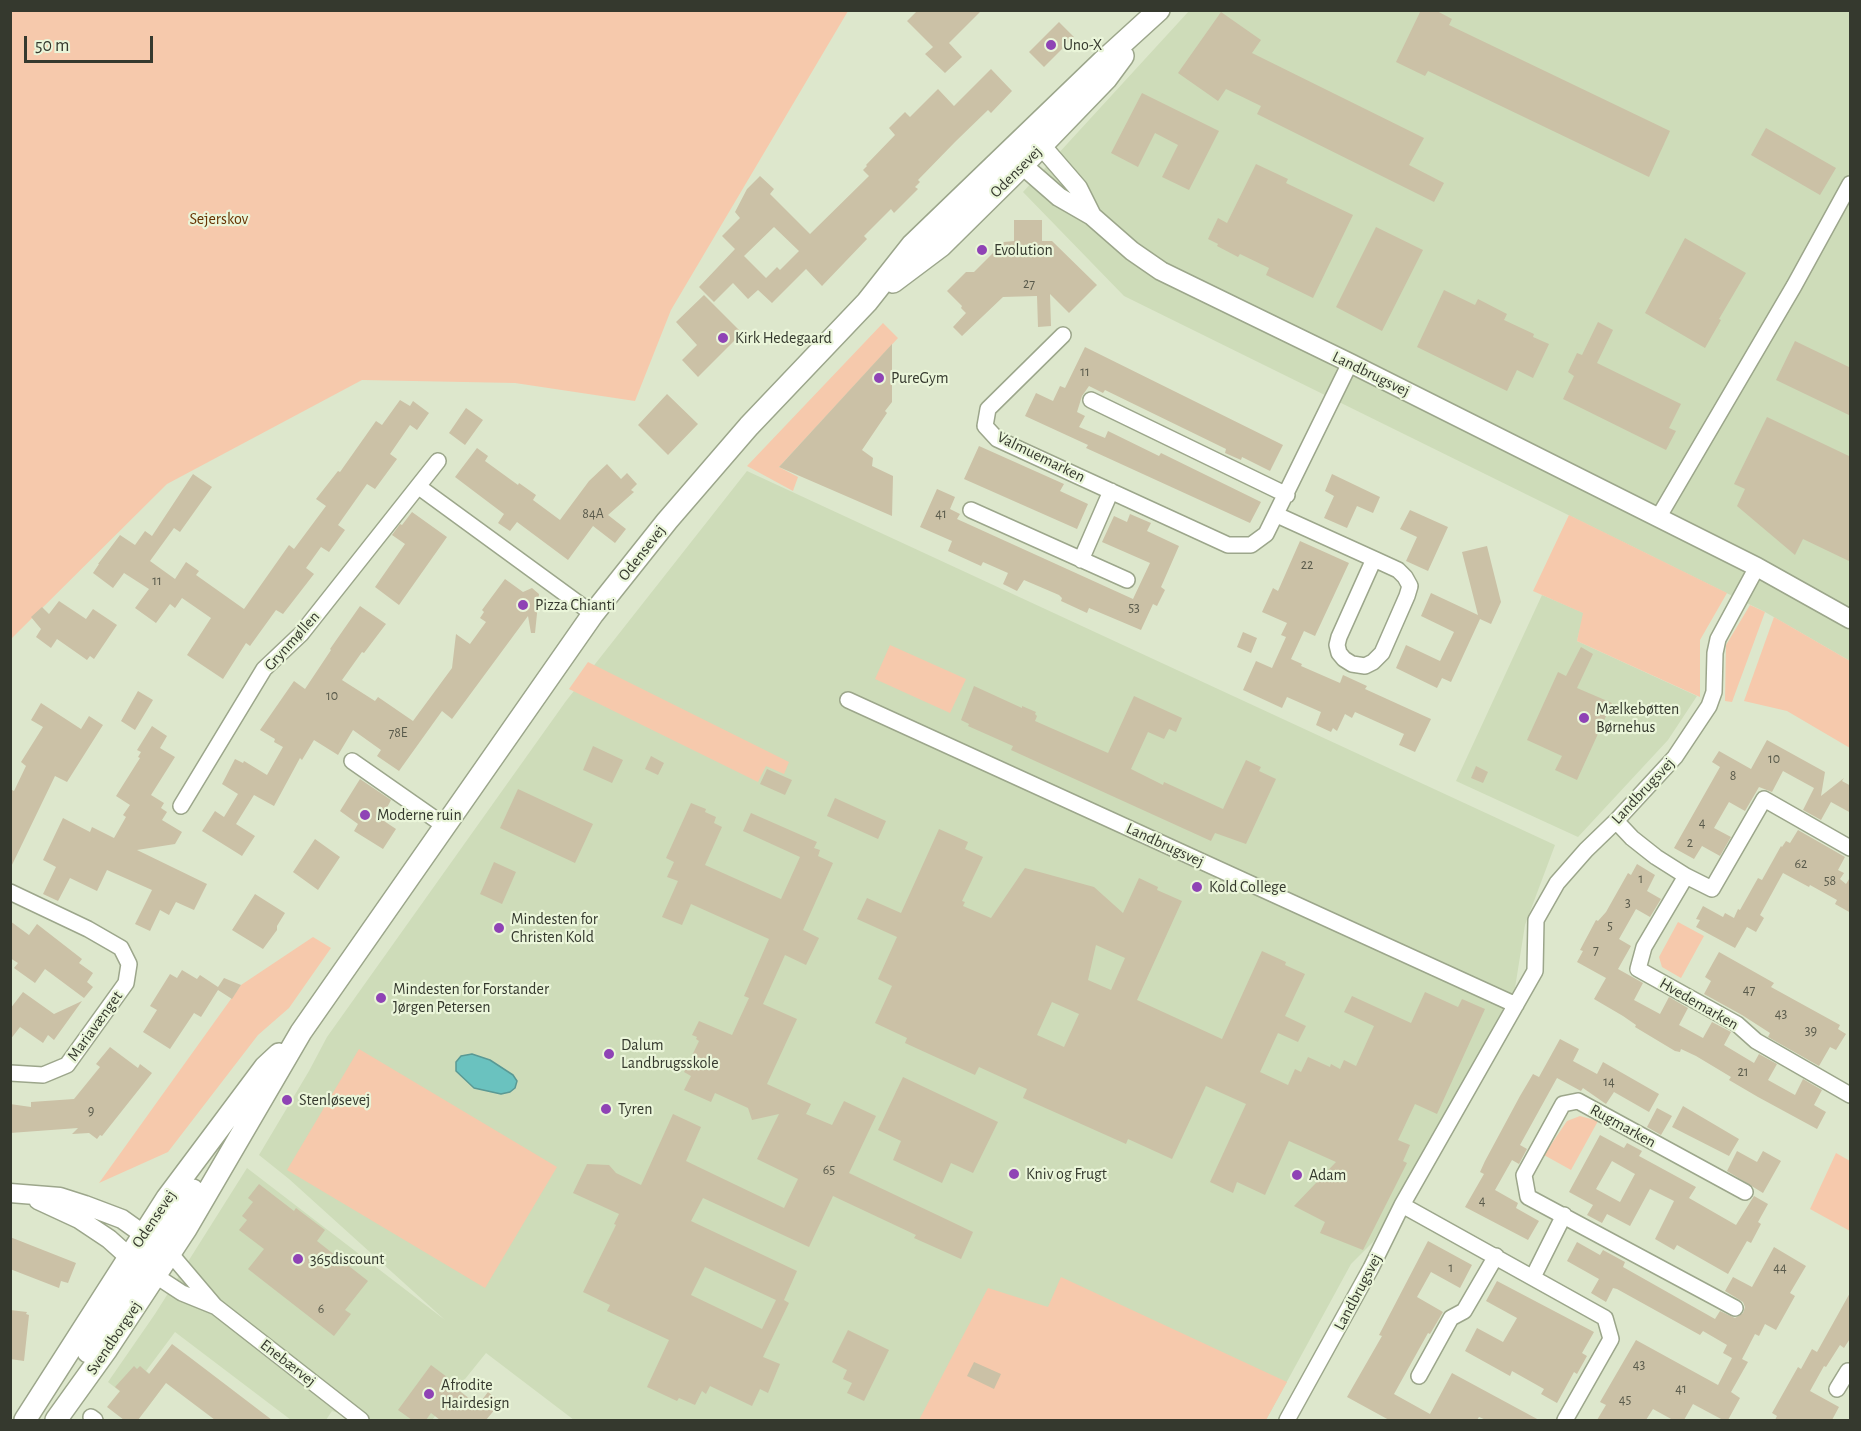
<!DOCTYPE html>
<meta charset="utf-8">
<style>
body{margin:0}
#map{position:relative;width:1861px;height:1431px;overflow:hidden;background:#dde7cc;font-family:"Alegreya Sans",sans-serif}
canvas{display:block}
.frame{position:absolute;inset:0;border:12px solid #35392e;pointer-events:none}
.scale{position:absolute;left:24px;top:36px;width:129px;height:27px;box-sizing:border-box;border:3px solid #35392e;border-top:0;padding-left:8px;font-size:18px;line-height:21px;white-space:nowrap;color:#35392e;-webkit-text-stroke:4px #eaf5d9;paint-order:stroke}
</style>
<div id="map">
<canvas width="1861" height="1431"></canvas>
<div class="frame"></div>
<div class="scale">50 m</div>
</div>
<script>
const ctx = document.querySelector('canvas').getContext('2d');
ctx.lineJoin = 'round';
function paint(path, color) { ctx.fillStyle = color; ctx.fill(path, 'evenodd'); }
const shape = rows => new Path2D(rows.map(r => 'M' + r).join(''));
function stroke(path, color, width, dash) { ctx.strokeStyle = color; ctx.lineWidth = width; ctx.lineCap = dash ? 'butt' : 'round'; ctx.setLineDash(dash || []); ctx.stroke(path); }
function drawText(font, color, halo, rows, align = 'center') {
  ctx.font = font + ' "Alegreya Sans",sans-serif'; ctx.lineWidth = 4.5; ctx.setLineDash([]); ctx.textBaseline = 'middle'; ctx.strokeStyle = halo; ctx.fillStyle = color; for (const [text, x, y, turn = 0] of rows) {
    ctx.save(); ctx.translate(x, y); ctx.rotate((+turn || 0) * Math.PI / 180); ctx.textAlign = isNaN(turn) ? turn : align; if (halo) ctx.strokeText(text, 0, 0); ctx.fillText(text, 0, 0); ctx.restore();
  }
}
paint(shape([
 [1189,11,1850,11,1850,661,1765,612,1124,296,1023,192],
 [747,471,1555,845,1525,925,1515,988,1373,1242,1351,1264,1266,1420,574,1420,486,1353,432,1420,360,1420,332,1411,326,1420,291,1420,175,1332,146,1371,164,1385,145,1411,108,1382,155,1314,247,1168,445,1320,289,1179,259,1155,309,1071,327,1037,566,701],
 [1542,595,1584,613,1577,641,1697,696,1668,740,1578,837,1456,781]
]), '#cedcb9');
paint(shape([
 [11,11,848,11,671,310,635,401,515,383,362,380,167,484,11,639],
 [883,323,898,338,779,467,798,477,793,491,747,466],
 [1569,515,1727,593,1700,640,1700,697,1577,641,1583,613,1533,591],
 [1750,605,1765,612,1732,702,1725,701,1726,645],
 [1774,617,1850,661,1850,748,1787,711,1744,701],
 [890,645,966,679,950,713,875,679],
 [588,662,789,762,784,774,766,766,758,782,569,689],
 [1678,922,1704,936,1681,978,1662,967,1659,957],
 [313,937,331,948,289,1008,258,1035,168,1152,99,1183,241,985],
 [359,1049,557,1167,485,1288,287,1170],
 [1580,1116,1598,1121,1571,1170,1544,1155,1567,1121],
 [1836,1153,1850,1161,1850,1231,1810,1209],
 [1061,1277,1287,1382,1266,1420,919,1420,988,1288,1048,1307]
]), '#f6c9ac');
const water = shape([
 [472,1054,490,1060,513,1075,517,1081,515,1088,510,1092,501,1094,474,1088,456,1071,456,1062,461,1056,472,1054]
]);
paint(water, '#6ac2bf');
stroke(water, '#5a9994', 1.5);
paint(shape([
 [918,10,982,10,949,43,962,57,945,73,925,54,933,47,907,21],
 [1421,10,1435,10,1452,19,1449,25,1670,131,1649,177,1428,71,1425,76,1396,62],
 [1221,12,1261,40,1252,53,1424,138,1409,165,1444,183,1434,202,1257,114,1261,106,1226,89,1218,101,1178,73],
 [1059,22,1074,37,1044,67,1029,52],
 [991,69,1012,91,991,113,988,110,955,142,918,180,920,182,915,187,918,189,894,213,891,209,864,236,867,239,822,286,806,269,772,303,758,290,748,299,733,283,714,302,699,287,735,249,722,236,740,218,735,212,747,189,760,176,774,189,770,194,810,234,869,176,863,170,867,166,866,165,895,135,889,128,905,112,910,117,938,89,954,106],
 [774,227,799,251,780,270,777,267,766,278,744,256],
 [1142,93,1219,131,1189,190,1162,177,1178,145,1155,133,1138,167,1111,153],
 [1766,128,1836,168,1820,195,1751,155],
 [1256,164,1288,179,1286,183,1353,215,1313,298,1266,275,1269,268,1240,254,1238,257,1217,246,1218,244,1208,239,1218,218,1227,223],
 [1014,220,1042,220,1042,241,1052,241,1097,285,1069,313,1050,294,1051,326,1038,327,1037,296,1003,297,962,336,953,327,966,313,961,308,962,306,947,291,966,272,974,272,1004,242,1014,241],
 [1376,227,1423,250,1382,331,1336,307],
 [1685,238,1746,273,1719,319,1721,320,1705,348,1645,313],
 [1444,290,1475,305,1478,299,1507,314,1504,320,1534,334,1533,337,1549,344,1533,378,1517,370,1507,391,1417,347],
 [704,295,742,333,698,377,682,360,697,345,676,322],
 [1598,322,1613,330,1597,363,1681,404,1669,428,1676,431,1666,450,1563,399,1574,376,1568,372,1577,353,1582,355],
 [1795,341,1851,368,1851,416,1776,380],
 [892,344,892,402,885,411,887,413,862,450,873,458,872,466,893,476,892,516,779,467],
 [1085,347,1283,445,1270,471,1242,457,1241,460,1225,453,1226,449,1105,390,1103,393,1089,386,1082,396,1077,412,1085,416,1079,427,1105,438,1108,431,1159,456,1161,453,1261,502,1250,523,1086,448,1088,445,1025,416,1036,393,1053,401,1060,386,1065,388],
 [667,394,698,424,668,455,638,425],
 [400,400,410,406,413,401,429,413,417,430,410,425,390,454,397,459,375,489,367,484,338,525,345,530,329,552,321,547,306,568,314,574,283,614,276,610,250,646,246,643,223,679,187,655,211,618,182,598,175,608,170,604,156,623,135,608,149,589,124,573,113,588,93,573,99,564,98,564,120,535,135,545,145,531,152,536,193,474,212,487,180,532,174,528,150,561,175,579,186,562,199,571,196,575,244,609,289,545,294,549,326,506,316,499,338,471,340,472,376,421,382,425],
 [466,408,483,420,465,445,449,433],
 [1767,417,1851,457,1851,562,1803,539,1795,555,1737,506,1745,489,1734,484],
 [979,446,1064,484,1060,491,1088,504,1077,529,964,479],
 [477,448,488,456,485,461,518,485,519,483,536,495,533,500,560,520,589,481,607,464,621,479,627,473,637,484,631,490,634,492,608,515,626,529,615,543,593,526,568,560,517,522,510,531,498,523,504,514,455,477],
 [1332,474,1380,497,1373,513,1357,506,1347,528,1324,518,1334,496,1325,491],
 [937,489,955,497,950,509,960,514,957,519,1133,599,1150,563,1102,542,1114,516,1127,522,1130,514,1151,523,1147,531,1179,546,1161,587,1165,590,1157,606,1153,604,1141,630,1089,608,1087,613,1061,601,1062,598,1059,595,1024,580,1017,591,1003,584,1008,573,983,562,981,566,948,551,952,541,920,527],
 [1410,510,1448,527,1428,571,1406,561,1417,537,1400,529],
 [412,512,447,537,399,605,375,587,405,544,392,535,400,524,402,525],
 [1300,541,1349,563,1315,636,1304,631,1291,659,1302,664,1301,666,1340,683,1343,675,1367,686,1365,689,1431,719,1415,752,1399,745,1404,734,1355,712,1352,718,1345,714,1337,731,1333,728,1331,732,1316,725,1321,712,1287,697,1282,708,1243,690,1256,661,1272,668,1286,637,1281,635,1287,623,1262,612,1273,588,1278,591],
 [1487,546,1501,602,1491,624,1480,619,1451,682,1442,678,1437,688,1396,668,1406,645,1440,661,1454,632,1421,616,1431,593,1478,615,1462,552],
 [505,579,523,592,532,588,539,594,535,633,531,633,528,616,452,719,442,711,399,771,377,756,381,750,353,730,338,755,314,740,302,760,300,758,274,806,254,795,236,824,255,836,242,856,202,831,215,811,224,817,238,794,222,784,235,759,243,763,244,761,267,775,283,747,274,742,275,739,260,730,294,681,305,689,331,650,330,649,360,606,386,624,364,653,362,652,342,680,375,701,378,697,413,721,452,668,456,634,470,644,486,622,480,618,484,612,482,610],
 [59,601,86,619,93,609,117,625,94,659,90,656,87,660,57,639,51,648,36,637,41,629,31,617,42,607,49,614],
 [1243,632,1257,638,1251,653,1237,647],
 [1581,647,1593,654,1577,688,1612,703,1577,780,1555,770,1562,756,1527,740,1558,672,1566,676],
 [974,686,1022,708,1022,706,1036,712,1035,714,1037,716,1035,721,1108,753,1134,696,1182,718,1176,732,1169,729,1164,739,1148,732,1131,769,1163,785,1164,782,1223,809,1246,760,1261,767,1259,771,1276,779,1246,844,1215,833,1211,841,1011,750,1013,746,968,726,969,724,961,720],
 [138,691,153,700,135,730,121,721],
 [41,703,81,729,89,716,103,725,67,782,55,776,10,869,10,789,14,791,26,766,21,762,43,727,31,720],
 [152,726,167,736,160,748,175,757,151,795,164,803,161,808,167,812,162,820,182,832,175,844,137,850,207,884,194,910,176,902,169,915,160,910,150,931,135,924,152,890,107,870,97,891,70,878,58,901,43,894,56,867,43,860,63,818,90,832,92,827,114,838,126,817,123,815,130,805,116,796,140,758,138,757,141,752,137,750],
 [1767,740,1825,772,1821,796,1844,778,1842,781,1851,786,1851,813,1831,802,1821,820,1803,810,1814,788,1783,771,1772,792,1759,787,1745,811,1729,802,1714,828,1731,837,1720,856,1702,846,1694,859,1674,848,1720,767,1712,762,1719,751,1751,769],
 [593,746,623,760,612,783,583,770],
 [651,756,664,763,658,775,645,769],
 [1476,766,1488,772,1483,783,1471,778],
 [767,769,792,780,785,795,760,784],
 [360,779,391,800,381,819,396,829,383,849,354,831,358,824,340,811],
 [518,789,593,824,575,863,500,828],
 [835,798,886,821,878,839,827,816],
 [691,803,706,809,705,812,716,817,714,823,722,827,705,865,781,899,800,857,743,831,751,813,817,842,814,848,820,850,818,856,833,863,803,930,819,938,806,965,785,955,763,1004,797,1019,767,1084,811,1104,806,1114,832,1125,844,1101,876,1116,849,1173,973,1232,961,1259,914,1238,916,1235,833,1196,809,1247,703,1198,691,1221,797,1271,784,1300,789,1303,763,1357,780,1364,768,1393,760,1389,752,1406,710,1386,706,1394,702,1391,695,1405,679,1398,677,1401,647,1387,669,1340,607,1311,610,1305,583,1292,616,1225,614,1224,619,1214,573,1193,587,1164,609,1165,616,1173,641,1185,673,1114,701,1127,686,1161,784,1208,798,1179,757,1159,779,1114,752,1120,748,1108,715,1093,711,1102,684,1090,691,1076,684,1072,699,1041,696,1039,697,1037,692,1035,699,1021,732,1035,749,998,744,996,769,939,691,904,682,925,662,917,678,881,667,877,674,862,666,858],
 [705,1267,776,1300,762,1329,691,1295],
 [939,829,968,842,965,849,983,857,962,901,965,902,963,906,991,918,1025,868,1094,887,1123,913,1139,878,1158,887,1157,890,1182,901,1137,1000,1222,1039,1262,951,1286,962,1285,965,1305,974,1285,1016,1306,1026,1298,1042,1278,1033,1260,1072,1288,1085,1295,1069,1301,1072,1308,1057,1330,1067,1331,1064,1340,1069,1344,1060,1356,1066,1374,1026,1344,1012,1352,996,1411,1023,1425,992,1458,1007,1462,999,1485,1009,1437,1114,1415,1104,1398,1140,1410,1145,1403,1161,1407,1163,1363,1250,1320,1233,1325,1222,1294,1206,1336,1162,1289,1141,1265,1195,1237,1182,1233,1193,1210,1182,1246,1104,1206,1086,1172,1159,1128,1139,1126,1144,1023,1098,1027,1089,979,1067,975,1075,905,1043,907,1038,875,1023,892,986,878,979,897,937,857,919,867,898,901,913],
 [1096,945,1125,958,1111,990,1088,980],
 [1052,1002,1079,1014,1064,1047,1037,1035],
 [1798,830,1845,857,1838,870,1844,873,1840,879,1846,884,1851,876,1851,913,1835,904,1837,900,1810,885,1809,887,1783,873,1760,915,1764,918,1756,932,1747,927,1735,948,1696,927,1700,920,1696,919,1703,906,1723,917,1725,913,1734,918,1738,909,1740,910,1758,878,1762,880,1781,846,1782,847,1786,841,1790,843],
 [315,839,340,857,318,890,293,872],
 [494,862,516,872,502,904,480,894],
 [1637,864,1655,875,1647,891,1661,899,1650,917,1636,909,1619,939,1631,946,1618,969,1643,983,1634,1000,1660,1014,1669,997,1688,1008,1679,1025,1703,1038,1712,1022,1731,1032,1724,1045,1754,1063,1759,1054,1777,1064,1768,1080,1795,1095,1803,1079,1822,1090,1814,1105,1826,1112,1817,1129,1758,1097,1729,1080,1731,1077,1696,1056,1681,1049,1680,1052,1675,1051,1635,1027,1636,1025,1623,1016,1594,999,1606,978,1577,962,1583,951,1580,950,1596,920,1598,921,1606,912,1628,873,1631,875],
 [255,894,285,913,277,926,277,930,263,949,232,930],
 [10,921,29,935,37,924,82,959,79,963,93,973,87,982,93,987,84,998,45,969,35,983,14,968,18,963,10,958],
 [1719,952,1774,983,1771,987,1840,1025,1838,1029,1846,1034,1836,1050,1830,1047,1819,1066,1768,1037,1770,1033,1742,1015,1704,994,1711,981,1705,977],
 [182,970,197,979,200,975,218,987,224,978,241,985,232,999,218,990,201,1017,194,1013,170,1049,143,1032,157,1010,150,1006,170,974,177,978],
 [23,992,54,1014,82,1001,54,1040,48,1035,43,1043,20,1027,10,1040,10,1009],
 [1560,1039,1579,1049,1573,1061,1597,1074,1603,1062,1659,1094,1649,1112,1614,1092,1606,1104,1583,1088,1581,1091,1557,1078,1520,1145,1527,1149,1519,1164,1512,1160,1495,1190,1518,1203,1516,1208,1539,1221,1528,1240,1465,1207,1484,1174,1480,1172,1485,1161,1520,1096,1533,1074,1539,1077],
 [110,1047,138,1068,140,1064,152,1073,102,1136,100,1135,97,1139,89,1133,72,1134,78,1128,10,1133,10,1104,31,1107,31,1102,74,1099,100,1067,96,1064],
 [903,1077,998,1122,973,1173,951,1163,942,1183,893,1160,901,1141,878,1130],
 [1683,1106,1739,1139,1729,1156,1672,1127],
 [1657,1108,1672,1116,1661,1135,1647,1127],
 [1600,1135,1624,1148,1627,1143,1642,1151,1639,1156,1696,1187,1689,1198,1736,1225,1754,1196,1768,1204,1758,1222,1761,1224,1751,1243,1747,1241,1728,1274,1677,1245,1674,1250,1655,1239,1674,1201,1650,1189,1630,1226,1607,1214,1602,1223,1587,1215,1593,1205,1569,1192],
 [1612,1161,1635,1174,1620,1202,1596,1189],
 [1737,1151,1757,1162,1763,1151,1781,1161,1763,1193,1727,1171],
 [259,1184,294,1211,296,1208,325,1230,317,1241,368,1281,345,1310,351,1314,334,1336,248,1269,264,1249,239,1230,247,1220,242,1216,253,1202,248,1198],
 [10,1237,76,1263,68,1283,61,1281,59,1288,10,1269],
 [1428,1241,1472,1265,1460,1288,1431,1272,1417,1297,1443,1312,1430,1334,1428,1333,1394,1394,1430,1414,1452,1373,1539,1420,1486,1420,1479,1417,1477,1420,1389,1420,1347,1397,1382,1336,1379,1335],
 [1577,1242,1600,1255,1603,1250,1625,1262,1623,1267,1715,1319,1720,1311,1735,1318,1743,1313,1745,1307,1743,1302,1725,1291,1733,1277,1752,1287,1774,1247,1806,1266,1790,1293,1795,1296,1776,1330,1765,1324,1759,1336,1755,1334,1742,1359,1748,1362,1731,1392,1740,1398,1728,1420,1723,1420,1693,1404,1684,1420,1673,1420,1653,1409,1646,1420,1597,1420,1606,1405,1600,1402,1636,1340,1718,1385,1732,1358,1723,1353,1727,1345,1703,1331,1700,1335,1617,1289,1613,1288,1606,1302,1591,1293,1599,1279,1567,1261],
 [1497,1281,1594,1332,1582,1353,1587,1356,1577,1374,1574,1372,1557,1403,1541,1394,1544,1389,1512,1371,1510,1376,1465,1351,1477,1328,1503,1342,1517,1318,1486,1301],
 [1851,1291,1851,1337,1844,1348,1840,1345,1826,1367,1824,1366,1810,1391,1839,1407,1832,1420,1775,1420,1777,1416,1772,1413,1798,1367,1801,1369,1812,1349,1817,1352],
 [10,1310,27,1312,26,1314,29,1315,24,1361,10,1359],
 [848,1330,889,1350,864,1401,847,1393,852,1383,843,1379,847,1370,832,1362],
 [172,1344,192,1359,272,1420,215,1420,166,1383,138,1420,124,1420,107,1407,120,1391,115,1387,134,1366,137,1369,140,1366,149,1374],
 [974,1362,1001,1374,994,1389,967,1376],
 [431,1365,459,1386,457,1389,478,1405,488,1392,501,1402,486,1420,440,1420,431,1413,426,1420,412,1420,398,1410]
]), '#cbc1a6');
const minor = shape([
 [1063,335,988,409,985,426,997,439,1228,545,1251,545,1266,534,1350,363],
 [1091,400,1287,495],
 [419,487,593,614],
 [971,510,1127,580],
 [1277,515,1374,559,1339,637,1337,645,1339,653,1344,659,1352,664,1365,666,1373,662,1382,653,1407,596,1410,586,1405,577,1398,570,1374,559],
 [1658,518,1794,286,1850,184],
 [1081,560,1111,491],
 [848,700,1516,1005],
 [352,761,445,826],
 [181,806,264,669,301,634,438,461],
 [1616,821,1632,838,1656,857,1686,876,1712,889,1764,799,1850,848],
 [1686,876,1644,947,1638,969,1737,1024,1756,1041,1850,1095],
 [10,892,88,929,121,948,129,964,126,983,67,1065,43,1075,10,1073],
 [1402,1205,1605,1318,1611,1339,1565,1420],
 [170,1253,215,1306,361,1420],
 [156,1276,182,1293,214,1306],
 [1533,1277,1564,1215],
 [1735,1308,1528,1197,1524,1175,1563,1104,1578,1101,1745,1192],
 [1419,1376,1451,1318,1464,1311,1496,1256],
 [1837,1389,1848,1371,1850,1372],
 [91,1417,95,1420],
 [1287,1420,1371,1268,1402,1205,1535,971,1536,920,1557,883,1586,850,1616,821,1675,757,1709,706,1714,692,1715,653,1718,639,1757,567]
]);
const tertiary = shape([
 [1033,136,1078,188,1092,216],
 [1012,156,1059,197,1092,216,1132,251,1161,271,1350,363,1757,567,1850,619],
 [10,1193,60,1197,85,1205,122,1219,143,1234],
 [38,1200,79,1219,109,1239,129,1257]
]);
const secondary = shape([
 [893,282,941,246,1023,165,1106,79,1123,56],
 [155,1257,158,1245,193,1190],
 [88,1352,143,1267,145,1255,143,1234],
 [25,1420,167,1198,265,1067,279,1054],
 [56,1420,107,1349,186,1229,301,1032,593,614,667,521,749,426,867,302,912,245,1103,61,1159,10]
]);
stroke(minor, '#9ca68b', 18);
stroke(tertiary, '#9ca68b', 21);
stroke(secondary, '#9ca68b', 24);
stroke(minor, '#fff', 15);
stroke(tertiary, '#fff', 18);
stroke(secondary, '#fff', 21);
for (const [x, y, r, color] of [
 [1051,45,6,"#8f43b5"],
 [982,250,6,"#8f43b5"],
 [723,338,6,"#8f43b5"],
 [879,378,6,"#8f43b5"],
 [523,605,6,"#8f43b5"],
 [1584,718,6,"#8f43b5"],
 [365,815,6,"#8f43b5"],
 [1197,887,6,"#8f43b5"],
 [499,928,6,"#8f43b5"],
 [381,998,6,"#8f43b5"],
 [609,1054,6,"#8f43b5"],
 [287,1100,6,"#8f43b5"],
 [606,1109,6,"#8f43b5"],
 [1014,1174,6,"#8f43b5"],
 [1297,1175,6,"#8f43b5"],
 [298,1259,6,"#8f43b5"],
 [429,1394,6,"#8f43b5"]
]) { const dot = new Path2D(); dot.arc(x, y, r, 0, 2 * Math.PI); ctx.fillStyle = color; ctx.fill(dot); stroke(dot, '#eaf5d9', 2); }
drawText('14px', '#5a5b4c', null, [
 ["27",1029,284],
 ["11",1085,372],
 ["84A",593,514],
 ["41",941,514],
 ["22",1307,565],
 ["11",157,581],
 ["53",1134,608],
 ["10",332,696],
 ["78E",398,733],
 ["10",1774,759],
 ["8",1733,776],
 ["4",1702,823],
 ["2",1690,843],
 ["62",1801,864],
 ["1",1641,879],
 ["58",1830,881],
 ["3",1628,903],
 ["5",1610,926],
 ["7",1596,950],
 ["47",1749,990],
 ["43",1781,1014],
 ["39",1811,1031],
 ["21",1743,1072],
 ["14",1609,1082],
 ["9",91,1111],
 ["65",829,1170],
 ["4",1482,1201],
 ["1",1451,1268],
 ["44",1780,1268],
 ["6",321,1309],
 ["43",1639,1365],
 ["41",1681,1389],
 ["45",1625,1400]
]);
drawText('16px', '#35392e', '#eaf5d9', [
 ["Uno-X",1063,45],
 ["Evolution",994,250],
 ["Kirk Hedegaard",735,338],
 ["PureGym",891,378],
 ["Pizza Chianti",535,605],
 ["Mælkebøtten",1596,709],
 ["Børnehus",1596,727],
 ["Moderne ruin",377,815],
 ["Kold College",1209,887],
 ["Mindesten for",511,919],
 ["Christen Kold",511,937],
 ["Mindesten for Forstander",393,989],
 ["Jørgen Petersen",393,1007],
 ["Dalum",621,1045],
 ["Landbrugsskole",621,1063],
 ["Stenløsevej",299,1100],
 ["Tyren",618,1109],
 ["Kniv og Frugt",1026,1174],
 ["Adam",1309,1175],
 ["365discount",310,1259],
 ["Afrodite",441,1385],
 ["Hairdesign",441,1403]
], 'left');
drawText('16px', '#35392e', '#eaf5d9', [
 ["Odensevej",1016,172,-45],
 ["Landbrugsvej",1371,374,26],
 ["Valmuemarken",1041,457,26],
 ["Odensevej",642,553,-52],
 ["Grynmøllen",292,641,-48],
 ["Landbrugsvej",1643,791,-47],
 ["Landbrugsvej",1165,845,25],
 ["Hvedemarken",1699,1004,30],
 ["Mariavænget",95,1026,-54],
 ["Rugmarken",1623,1126,29],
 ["Odensevej",154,1219,-56],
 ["Landbrugsvej",1358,1292,-62],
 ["Svendborgvej",114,1338,-56],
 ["Enebærvej",288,1363,38]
]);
drawText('16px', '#673403', '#eaf5d9', [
 ["Sejerskov",219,219]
]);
</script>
